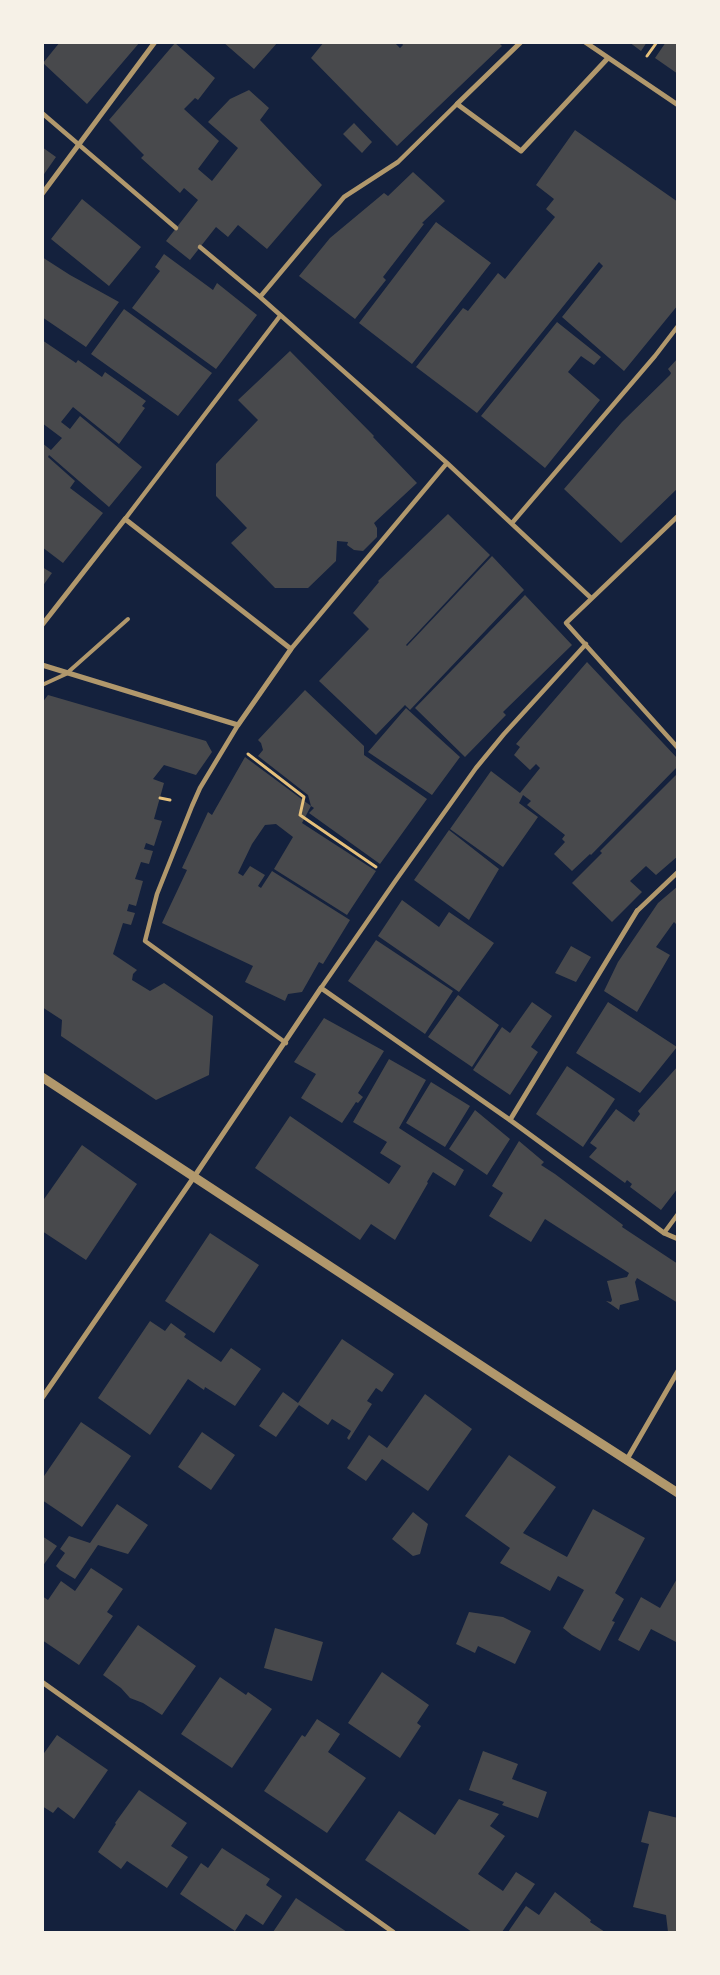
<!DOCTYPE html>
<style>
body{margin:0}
#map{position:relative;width:720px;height:1975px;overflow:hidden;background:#14213d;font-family:Poppins,sans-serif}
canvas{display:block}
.frame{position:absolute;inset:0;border:44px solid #f6f1e7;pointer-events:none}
</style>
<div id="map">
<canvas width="720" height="1975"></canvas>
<div class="frame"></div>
</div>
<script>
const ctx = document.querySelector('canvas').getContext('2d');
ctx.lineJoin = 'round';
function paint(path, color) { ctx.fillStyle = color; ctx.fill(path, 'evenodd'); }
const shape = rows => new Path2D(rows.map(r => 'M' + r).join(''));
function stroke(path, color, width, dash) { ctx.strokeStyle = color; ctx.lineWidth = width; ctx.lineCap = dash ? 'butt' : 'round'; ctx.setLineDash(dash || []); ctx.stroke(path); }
paint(shape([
 [60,42,140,42,87,104,43,63],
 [223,42,278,42,254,69],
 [324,42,394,42,400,48,403,45,401,42,498,42,502,46,397,146,311,58],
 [629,42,647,42,641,51],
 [666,42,678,42,678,74,655,58],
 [175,43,215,78,198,100,195,98,184,109,219,141,198,169,212,181,238,148,208,122,230,99,249,90,269,108,260,120,322,185,267,249,238,225,228,237,216,227,190,260,166,241,198,200,184,188,180,193,141,158,144,155,109,120],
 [354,123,372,142,362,153,343,134],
 [575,130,678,202,678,305,624,371,562,317,603,266,599,262,477,413,416,367,463,308,468,311,498,273,505,279,555,217,546,209,554,199,536,185],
 [42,147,56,157,42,177],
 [413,172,445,201,422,223,424,224,383,277,386,280,355,319,299,276,330,238,384,193,388,196],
 [82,199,141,247,109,286,51,239],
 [436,222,491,263,412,364,359,323],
 [164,254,213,290,217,283,257,315,216,369,132,308,160,271,155,267],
 [42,257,70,275,119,302,86,347,42,317],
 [124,309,212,373,178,416,91,354],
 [557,322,601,357,594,365,581,356,568,372,600,400,545,468,481,416],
 [42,340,76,363,78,360,102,377,105,372,146,401,142,406,145,408,119,444,73,407,61,422,70,429,80,416,142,467,109,507,49,455,48,457,75,481,70,488,103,513,63,563,42,547,42,443,51,450,62,438,42,423],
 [290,351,374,436,373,437,417,483,374,523,377,528,377,537,363,551,354,550,347,545,348,542,337,541,336,561,308,588,275,588,231,543,247,528,216,496,216,464,258,420,238,400],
 [678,358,678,488,621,543,564,489,622,422,670,375,671,373,668,369],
 [448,514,490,555,406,645,407,646,492,556,524,590,410,710,405,705,376,735,319,681,369,629,353,613,379,582,378,581],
 [42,567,52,573,42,587],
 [525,595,572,645,503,712,506,715,465,757,415,708],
 [587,662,678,759,678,766,591,855,590,854,572,871,554,854,565,842,562,839,565,835,527,805,531,801,523,795,519,803,538,817,503,867,450,829,491,771,520,793,540,768,536,764,530,770,514,755,520,747,516,744],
 [305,690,364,746,364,755,427,799,380,864,309,813,314,808,311,806,308,795,258,756,263,750,261,743,258,740],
 [48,695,206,741,212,752,196,775,164,765,153,779,164,783,154,819,162,821,154,846,146,843,144,849,153,851,149,864,141,862,135,879,143,881,136,906,129,904,127,911,135,913,131,925,123,923,113,954,137,970,133,974,132,980,150,991,164,983,213,1016,209,1075,156,1100,61,1036,62,1020,42,1007,42,703],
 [406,708,460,757,432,795,368,752],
 [245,757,311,806,302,823,376,871,347,915,274,869,293,837,276,824,265,825,252,844,238,873,243,876,250,866,265,875,258,886,261,888,272,871,350,920,323,964,319,962,302,992,288,994,285,1001,245,982,253,966,162,923,187,870,182,868,208,812,212,815],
 [678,773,678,856,656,875,646,866,630,881,642,892,612,922,572,883,602,853,600,851],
 [449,830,499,869,469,920,414,880],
 [678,886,678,926,674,922,656,947,670,955,637,1012,604,991,618,962,658,903],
 [402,900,439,927,449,912,494,943,459,992,378,936],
 [376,940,453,991,425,1034,348,981],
 [571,946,591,957,576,982,555,973],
 [458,995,499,1025,472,1067,428,1037],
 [532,1002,552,1016,531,1047,538,1052,510,1095,473,1070,502,1027,510,1033],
 [608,1002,677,1047,640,1093,576,1053],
 [324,1018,384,1051,358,1093,363,1097,358,1103,356,1102,342,1123,301,1098,316,1074,294,1062],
 [389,1059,426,1080,399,1128,464,1170,455,1186,433,1172,427,1182,428,1183,395,1240,371,1224,360,1240,255,1168,290,1116,389,1184,401,1166,380,1153,387,1142,353,1122],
 [567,1066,615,1099,583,1147,536,1114],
 [678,1066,678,1188,661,1210,630,1187,632,1184,627,1180,625,1183,589,1157,597,1148,590,1143,616,1109,634,1122,640,1114,638,1111],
 [431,1082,470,1106,445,1147,406,1123],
 [475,1110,510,1139,487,1175,449,1149],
 [519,1141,544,1162,541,1165,555,1174,623,1225,622,1227,678,1264,678,1303,637,1278,635,1282,639,1300,620,1305,619,1310,606,1301,611,1302,612,1300,607,1281,627,1277,629,1273,545,1219,531,1242,489,1216,503,1193,492,1186],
 [82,1145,137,1184,86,1260,42,1231,42,1202],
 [210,1233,259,1265,214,1333,165,1301],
 [150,1321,165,1331,171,1323,186,1334,184,1337,221,1362,231,1348,261,1369,235,1406,205,1387,204,1390,188,1379,150,1435,98,1398],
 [342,1339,394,1374,382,1392,376,1388,367,1401,372,1404,349,1440,347,1438,351,1431,332,1419,328,1425,299,1405,276,1437,259,1426,283,1392,298,1403],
 [425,1394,472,1429,428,1491,382,1459,366,1481,347,1468,369,1435,387,1448],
 [81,1422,131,1456,82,1527,42,1500,42,1479],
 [202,1432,235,1455,211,1490,178,1467],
 [509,1455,556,1487,523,1533,567,1557,593,1509,645,1538,615,1593,624,1599,612,1621,615,1622,600,1651,572,1635,563,1628,584,1590,558,1576,550,1591,500,1563,510,1548,465,1516],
 [117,1504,148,1525,128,1554,98,1545,75,1579,60,1570,56,1566,65,1553,60,1549,69,1536,90,1543],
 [413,1512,428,1524,420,1554,413,1556,392,1539],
 [42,1536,57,1546,42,1567],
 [91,1568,123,1589,107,1612,113,1616,79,1665,42,1640,42,1596,48,1600,61,1581,75,1591],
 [678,1577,678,1643,651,1629,639,1651,618,1640,641,1597,660,1608],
 [469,1612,503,1617,531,1631,515,1664,478,1646,475,1653,456,1644],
 [138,1625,196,1666,162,1715,143,1703,130,1698,121,1688,103,1675],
 [275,1628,323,1642,312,1681,264,1668],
 [382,1672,429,1705,417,1723,421,1726,400,1758,348,1723],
 [220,1677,246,1695,248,1692,272,1709,232,1768,181,1734],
 [317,1719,340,1734,328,1752,366,1778,327,1833,264,1791,302,1735,305,1737],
 [57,1735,108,1770,74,1819,58,1807,53,1813,42,1806,42,1756],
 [483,1751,518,1764,512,1779,547,1792,538,1818,502,1805,504,1802,469,1790],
 [139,1790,187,1823,171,1846,188,1857,167,1888,127,1861,121,1869,98,1852,116,1824,115,1823],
 [459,1799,499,1814,490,1826,505,1836,478,1874,503,1891,516,1872,535,1884,502,1932,472,1932,365,1860,399,1811,435,1835],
 [649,1811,678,1818,678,1932,668,1932,666,1915,633,1907,649,1844,641,1842],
 [222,1848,270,1879,266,1885,282,1896,263,1925,246,1914,235,1931,180,1894,201,1863,208,1868],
 [555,1892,591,1920,590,1922,605,1932,508,1932,526,1906,539,1915],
 [296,1898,347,1932,273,1932]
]), '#48494c');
stroke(shape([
 [647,56,657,42],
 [248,754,304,797,300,815,376,867],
 [160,798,170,800]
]), '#e5c07b', 3);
stroke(shape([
 [42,685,66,674,128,619]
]), '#b1986c', 4);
stroke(shape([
 [42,113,176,228],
 [200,247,260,297,447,463,591,598],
 [260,297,344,197,398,162,457,104],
 [678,516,566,623,678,748],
 [125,519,280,316],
 [512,523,655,356,678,326],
 [291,649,447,463],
 [238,725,200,788,192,806,157,894,145,941,286,1043],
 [637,911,678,872],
 [321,988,396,880,476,768,504,734,586,644],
 [664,1233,678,1214]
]), '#b1986c', 4.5);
stroke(shape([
 [521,42,457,104,521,151,608,58],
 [585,42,678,105],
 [42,194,155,42],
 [42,625,125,519,291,649,238,725,42,665],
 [510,1120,637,911],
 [42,1398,194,1177,321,988,510,1120,664,1233,678,1239],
 [626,1461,678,1371],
 [42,1682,393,1932]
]), '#b1986c', 5);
stroke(shape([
 [42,1077,532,1399,678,1493]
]), '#b1986c', 9);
</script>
